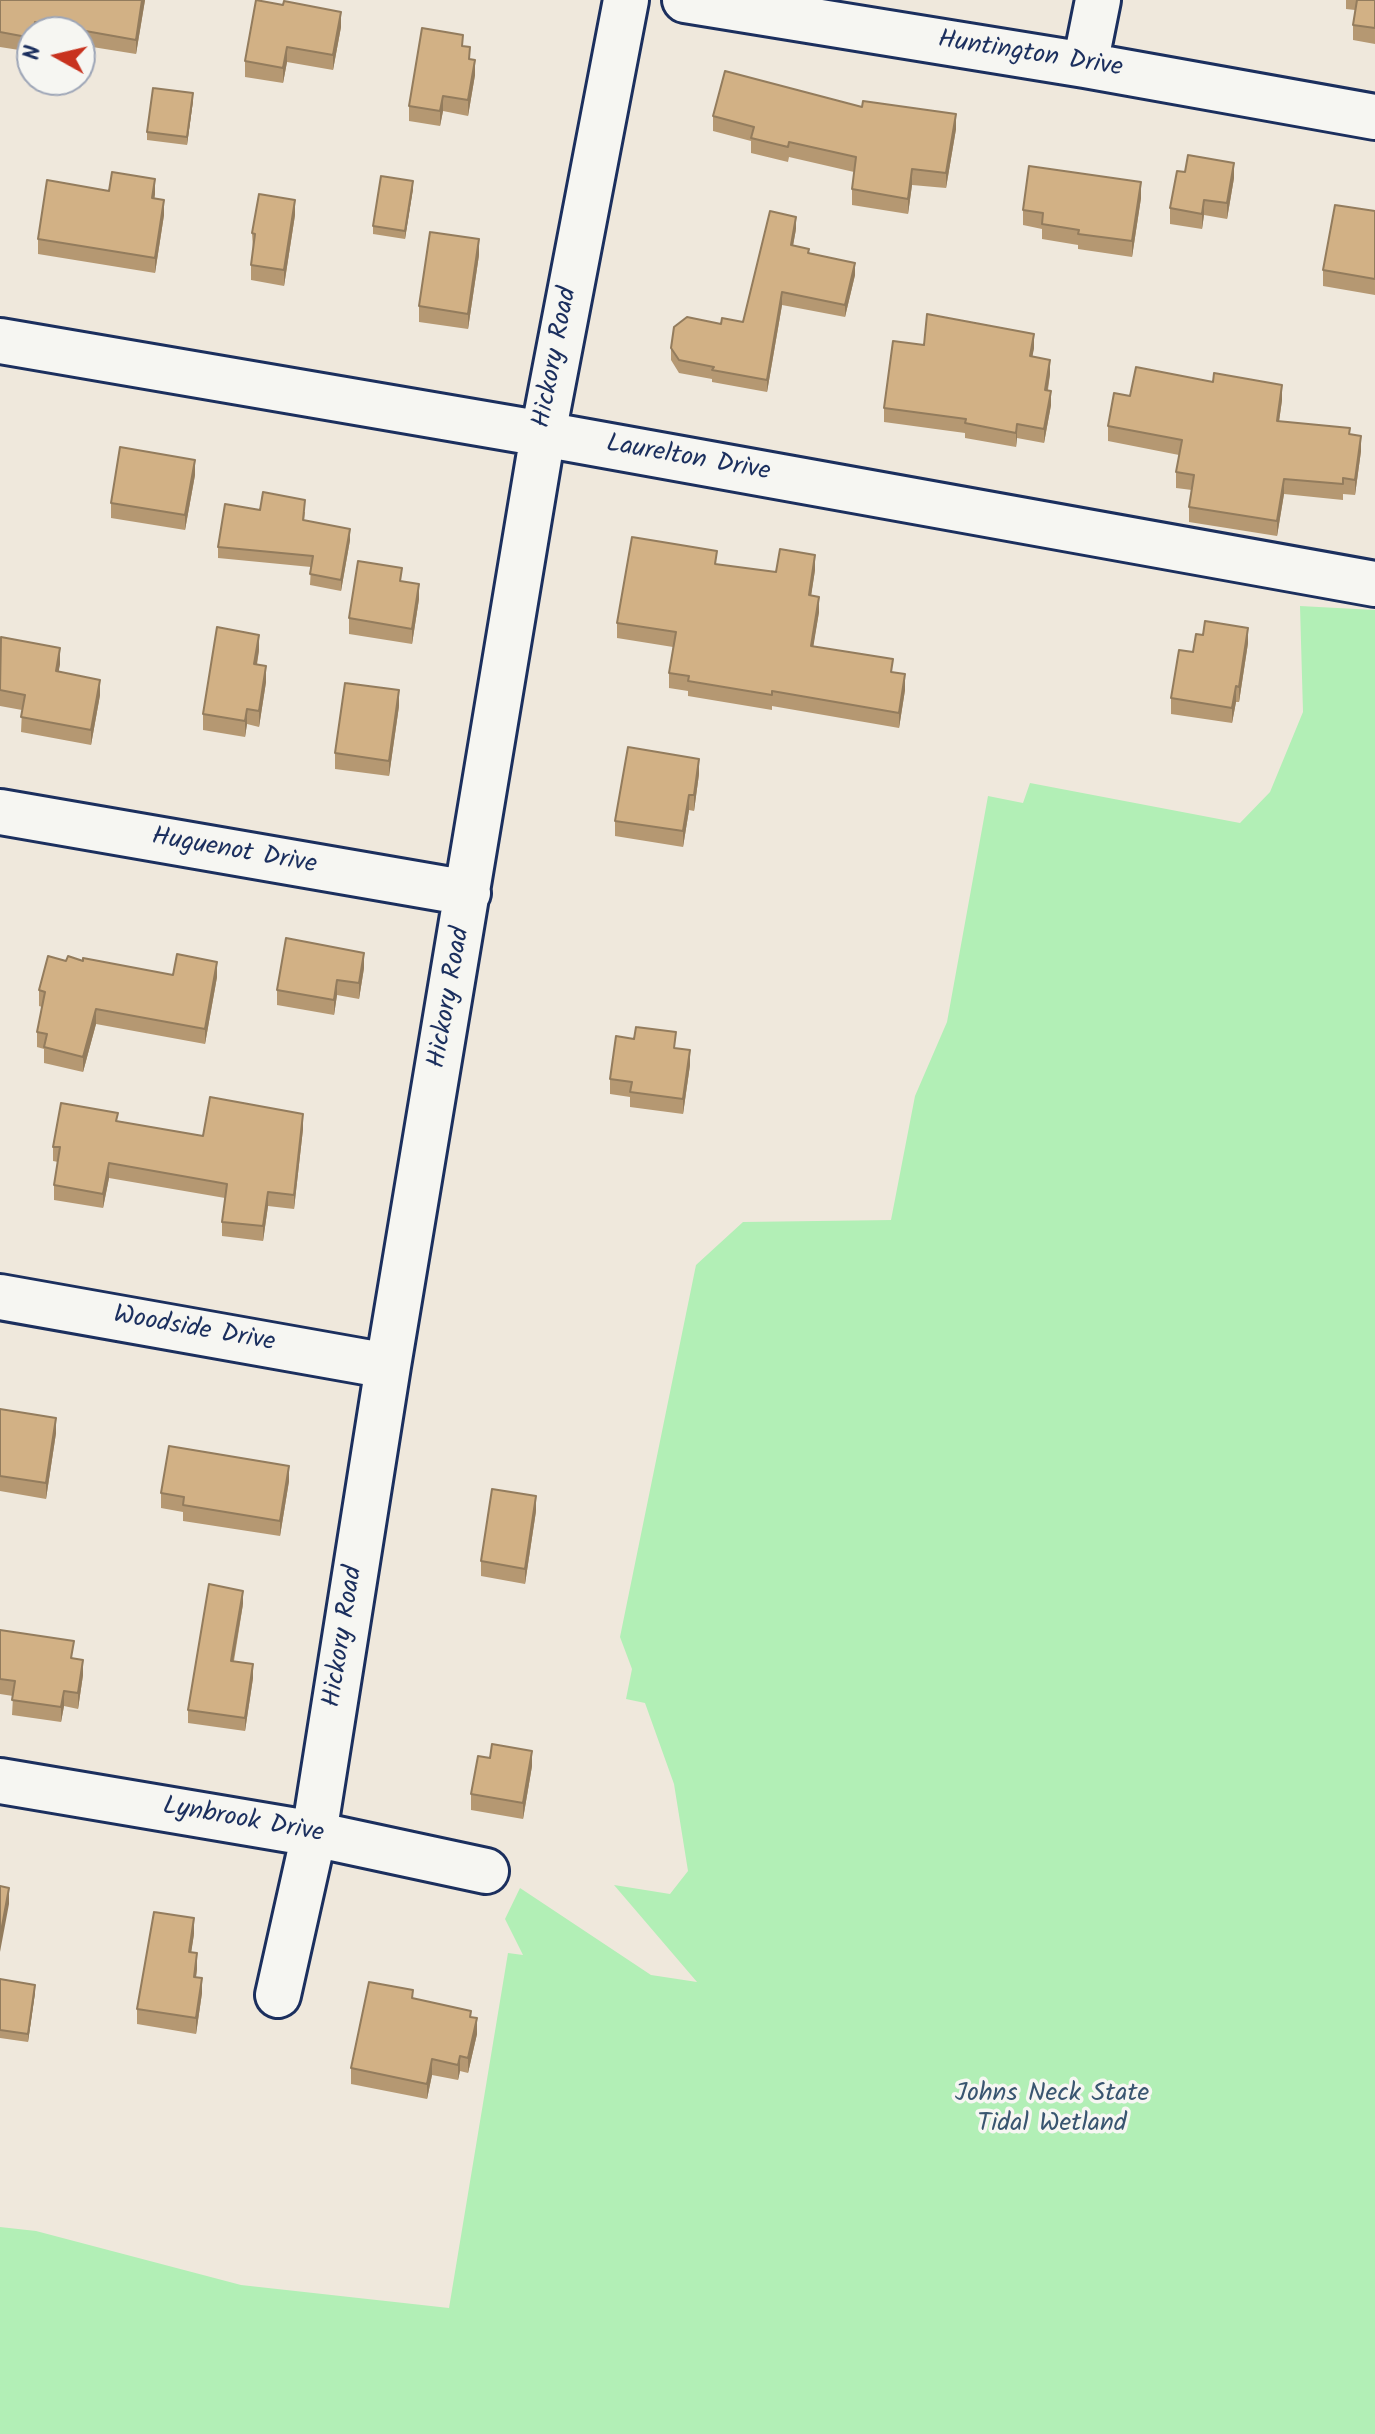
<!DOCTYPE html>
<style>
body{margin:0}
#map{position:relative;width:1375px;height:2434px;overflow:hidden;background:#efe8dc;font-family:Kalam,sans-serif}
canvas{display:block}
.north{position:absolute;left:16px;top:16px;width:80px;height:80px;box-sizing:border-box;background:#f6f6f2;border:2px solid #9ea6b7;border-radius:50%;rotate:278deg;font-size:22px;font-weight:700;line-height:32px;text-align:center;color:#1b2f5e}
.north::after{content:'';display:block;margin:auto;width:28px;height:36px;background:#c8321e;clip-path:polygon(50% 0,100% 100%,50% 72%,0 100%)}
</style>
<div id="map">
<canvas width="1375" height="2434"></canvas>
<div class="north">N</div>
</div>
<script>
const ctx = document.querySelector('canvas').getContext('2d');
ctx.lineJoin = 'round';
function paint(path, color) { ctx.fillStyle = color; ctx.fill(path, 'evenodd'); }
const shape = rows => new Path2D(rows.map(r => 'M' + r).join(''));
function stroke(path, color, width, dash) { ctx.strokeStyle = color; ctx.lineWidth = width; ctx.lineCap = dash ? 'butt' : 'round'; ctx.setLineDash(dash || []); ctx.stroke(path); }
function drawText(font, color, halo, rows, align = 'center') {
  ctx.font = font + ' Kalam,sans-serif'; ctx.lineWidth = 7; ctx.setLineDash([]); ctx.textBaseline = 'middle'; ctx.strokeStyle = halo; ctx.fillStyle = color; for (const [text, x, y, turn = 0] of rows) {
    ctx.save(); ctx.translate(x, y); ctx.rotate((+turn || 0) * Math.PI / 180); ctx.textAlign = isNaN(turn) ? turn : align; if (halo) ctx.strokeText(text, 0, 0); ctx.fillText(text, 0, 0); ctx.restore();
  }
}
paint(shape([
 [1300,606,1375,610,1375,2434,0,2434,0,2227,36,2231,241,2285,449,2308,508,1953,523,1955,505,1919,520,1888,651,1975,697,1982,614,1885,670,1894,688,1871,674,1784,645,1703,626,1699,632,1669,620,1637,696,1265,743,1222,891,1220,915,1096,947,1022,988,796,1023,803,1030,783,1240,823,1270,792,1303,712]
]), '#b2efb6');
const minor = shape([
 [685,0,1085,65,1375,117],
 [1085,65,1098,0],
 [0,341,543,434,1375,584],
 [0,812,468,893],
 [0,1297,388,1366],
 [0,1781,314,1834,486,1871],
 [278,1995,314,1834,388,1366,543,434,626,0]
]);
stroke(minor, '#1b2f5e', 50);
stroke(minor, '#f6f6f2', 44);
paint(shape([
 [0,0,145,0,136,54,80,45,80,32,32,32,32,52,0,47],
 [1346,0,1375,0,1375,44,1353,40,1353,25,1355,10,1346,9],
 [341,27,333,70,287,62,283,83,245,77,245,61],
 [463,46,470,59,475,75,468,116,443,111,440,126,409,121,409,106],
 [193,101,187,145,147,140,147,132],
 [862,107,956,129,946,188,912,185,908,214,852,205,852,189,854,172,789,157,788,162,751,153,751,141,713,131,713,116],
 [1234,178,1227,219,1204,215,1202,229,1170,224,1170,208],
 [413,189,405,239,373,234,373,226],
 [109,191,155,194,154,199,164,215,155,273,38,254,38,239],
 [1141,198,1132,257,1078,249,1078,245,1042,239,1042,229,1023,225,1023,210],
 [1375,211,1375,295,1323,286,1323,270],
 [295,215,284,286,251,280,251,265,253,249,252,233],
 [796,229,793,245,855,275,845,317,782,305,767,392,712,382,712,379,679,373,671,360,671,348,743,322],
 [479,255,468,329,419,322,419,306],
 [924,345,1034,348,1032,356,1050,374,1048,390,1051,405,1044,443,1017,438,1016,447,965,438,965,433,884,422,884,408],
 [1282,400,1279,421,1350,434,1361,451,1355,495,1343,494,1343,500,1284,494,1277,536,1189,522,1189,507,1192,490,1176,488,1176,472,1179,455,1108,441,1108,426],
 [195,475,185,530,111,518,111,503],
 [260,510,305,512,304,521,350,540,341,591,310,585,311,567,218,558,218,547],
 [717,564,776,572,815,570,811,595,819,612,813,646,893,672,905,690,899,728,772,706,772,710,688,696,688,691,669,688,669,673,673,647,617,638,617,623],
 [402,581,419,599,412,644,349,634,349,618],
 [0,642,60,664,58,672,100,695,91,745,21,732,22,710,0,706],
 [1248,643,1239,702,1236,702,1232,723,1171,714,1171,698,1193,652],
 [259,650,257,665,266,682,259,727,247,724,245,737,203,730,203,714],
 [399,706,389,776,335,769,335,753],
 [699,774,694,811,689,810,683,847,615,836,615,821],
 [66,961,83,961,173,975,217,977,205,1044,96,1024,83,1072,44,1063,44,1049,37,1047,37,1032,42,1007,39,1006,39,990],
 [364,968,359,999,337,995,334,1015,277,1005,277,990],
 [676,1048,690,1065,683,1114,630,1107,630,1097,610,1094,610,1079],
 [118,1121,203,1136,303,1129,294,1209,268,1206,263,1241,222,1236,222,1222,225,1198,109,1178,103,1208,54,1200,54,1185,58,1162,53,1161,53,1147],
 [0,1409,56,1433,46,1499,0,1491],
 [289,1481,280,1536,183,1521,183,1512,161,1508,161,1493],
 [536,1511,525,1584,481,1576,481,1561],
 [243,1604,234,1661,253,1678,245,1731,188,1723,188,1710],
 [0,1630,73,1658,83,1675,78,1709,64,1706,61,1722,12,1715,13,1696,0,1694],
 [532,1766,523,1819,471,1810,471,1794],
 [194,1934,191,1952,197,1969,196,1977,202,1993,196,2034,137,2024,137,2009],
 [0,1979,35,1993,28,2042,0,2038],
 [413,1998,471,2017,477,2034,468,2073,460,2071,458,2080,432,2075,427,2099,351,2084,351,2068]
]), '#b59872');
paint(shape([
 [142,0,145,0,136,54,136,40],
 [341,12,341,27,333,70,333,55],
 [287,47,287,62,283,83,283,68],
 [475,60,475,75,468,116,468,100],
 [193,93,193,101,187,145,187,137],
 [443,96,443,111,440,126,440,111],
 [956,114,956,129,946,188,946,173],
 [1234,163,1234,178,1227,219,1227,203],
 [912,169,912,185,908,214,908,199],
 [155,179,155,194,152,214,152,198],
 [413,181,413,189,405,239,405,231],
 [1141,182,1141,198,1132,257,1132,241],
 [164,200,164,215,155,273,155,258],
 [295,200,295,215,284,286,284,270],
 [1204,200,1204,215,1202,229,1202,214],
 [796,217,796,229,791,257,791,245],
 [479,239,479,255,468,329,468,314],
 [855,263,855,275,845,317,845,305],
 [782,292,782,305,767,392,767,380],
 [1034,334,1034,348,1030,370,1030,356],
 [1050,360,1050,374,1045,404,1045,390],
 [1282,385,1282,400,1277,436,1277,421],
 [1051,391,1051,405,1044,443,1044,429],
 [1017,424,1017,438,1016,447,1016,433],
 [1361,436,1361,451,1355,495,1355,480],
 [195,460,195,475,185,530,185,515],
 [1284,479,1284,494,1277,536,1277,521],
 [350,529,350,540,341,591,341,580],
 [815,555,815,570,809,610,809,595],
 [419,584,419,599,412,644,412,629],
 [819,597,819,612,811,661,811,646],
 [1248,628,1248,643,1239,702,1239,687],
 [259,635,259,650,254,680,254,664],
 [60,648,60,664,56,687,56,671],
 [266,666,266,682,259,727,259,711],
 [905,674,905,690,899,728,899,713],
 [100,680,100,695,91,745,91,730],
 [1236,686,1236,702,1232,723,1232,708],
 [399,690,399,706,389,776,389,761],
 [247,709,247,724,245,737,245,721],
 [699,759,699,774,694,811,694,795],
 [689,795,689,810,683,847,683,831],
 [364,953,364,968,359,999,359,983],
 [217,962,217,977,205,1044,205,1029],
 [337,980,337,995,334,1015,334,1000],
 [96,1009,96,1024,83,1072,83,1057],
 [690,1050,690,1065,683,1114,683,1099],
 [303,1114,303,1129,294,1209,294,1195],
 [109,1163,109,1178,103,1208,103,1194],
 [268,1192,268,1206,263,1241,263,1226],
 [56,1418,56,1433,46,1499,46,1483],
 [289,1466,289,1481,280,1536,280,1521],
 [536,1496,536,1511,525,1584,525,1569],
 [243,1591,243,1604,231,1674,231,1661],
 [83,1660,83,1675,78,1709,78,1693],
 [253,1664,253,1678,245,1731,245,1718],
 [64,1691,64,1706,61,1722,61,1707],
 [532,1751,532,1766,523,1819,523,1803],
 [9,1888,9,1904,0,1952,0,1937],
 [194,1918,194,1934,189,1967,189,1952],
 [197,1953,197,1969,194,1992,194,1977],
 [202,1978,202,1993,196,2034,196,2018],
 [35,1985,35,1993,28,2042,28,2034],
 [477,2018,477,2034,468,2073,468,2058],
 [460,2056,460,2071,458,2080,458,2065],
 [432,2059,432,2075,427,2099,427,2084]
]), '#937c5d');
const building = shape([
 [0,0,142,0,136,40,35,22,32,38,0,32,0,0],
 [256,0,283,5,284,1,341,12,333,55,287,47,283,68,245,61,256,0],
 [1357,0,1375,0,1375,28,1353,25,1357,0],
 [422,28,463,35,462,46,470,47,469,59,475,60,468,100,443,96,440,111,409,106,422,28],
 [725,71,862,107,863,101,956,114,946,173,912,169,908,199,852,189,856,157,789,142,788,147,751,138,754,127,713,116,725,71],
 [153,88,193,93,187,137,147,132,153,88],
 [1188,155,1234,163,1227,203,1204,200,1202,214,1170,208,1177,171,1185,172,1188,155],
 [1029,166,1141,182,1132,241,1078,234,1079,230,1042,224,1043,213,1023,210,1029,166],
 [112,172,155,179,152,198,164,200,155,258,38,239,47,180,109,191,112,172],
 [381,176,413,181,405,231,373,226,381,176],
 [259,194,295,200,284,270,251,265,255,234,252,233,259,194],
 [1335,205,1375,211,1375,279,1323,270,1335,205],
 [770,211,796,217,791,245,809,249,808,253,855,263,845,305,782,292,767,380,712,370,714,367,679,360,671,348,674,327,687,317,721,324,722,318,743,322,770,211],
 [430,232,479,239,468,314,419,306,430,232],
 [927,314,1034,334,1030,356,1050,360,1045,390,1051,391,1044,429,1017,424,1016,433,965,423,966,419,884,408,893,341,924,345,927,314],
 [1136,367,1213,382,1214,373,1282,385,1277,421,1350,428,1349,434,1361,436,1355,480,1343,478,1343,484,1284,479,1277,521,1189,507,1194,475,1176,472,1182,440,1108,426,1114,393,1130,396,1136,367],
 [120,447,195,460,185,515,111,503,120,447],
 [263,492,305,500,303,520,350,529,341,580,310,574,313,556,218,547,225,504,260,510,263,492],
 [632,537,717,551,715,564,776,572,780,549,815,555,809,595,819,597,811,646,893,659,891,672,905,674,899,713,772,691,772,695,688,681,689,676,669,673,676,632,617,623,632,537],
 [358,561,402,568,400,581,419,584,412,629,349,618,358,561],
 [1205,621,1248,628,1239,687,1236,686,1232,708,1171,698,1179,650,1193,652,1196,634,1203,635,1205,621],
 [217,627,259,635,254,664,266,666,259,711,247,709,245,721,203,714,217,627],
 [1,637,60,648,56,671,100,680,91,730,21,717,25,695,0,690,1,637],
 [345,683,399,690,389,761,335,753,345,683],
 [628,747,699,759,694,795,689,795,683,831,615,821,628,747],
 [286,938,364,953,359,983,337,980,334,1000,277,990,286,938],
 [177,954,217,962,205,1029,96,1009,83,1057,44,1047,47,1034,37,1032,45,992,39,990,48,956,66,961,68,956,83,961,83,958,173,975,177,954],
 [636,1027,676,1032,674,1048,690,1050,683,1099,630,1092,632,1082,610,1079,616,1036,634,1039,636,1027],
 [210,1097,303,1114,294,1195,268,1192,263,1226,222,1222,227,1184,109,1163,103,1194,54,1185,60,1147,53,1147,61,1103,118,1113,116,1121,203,1136,210,1097],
 [0,1409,56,1418,46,1483,0,1476,0,1409],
 [169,1446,289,1466,280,1521,183,1505,184,1497,161,1493,169,1446],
 [492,1489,536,1496,525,1569,481,1561,492,1489],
 [209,1584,243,1591,231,1661,253,1664,245,1718,188,1710,209,1584],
 [0,1630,74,1641,71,1658,83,1660,78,1693,64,1691,61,1707,12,1700,15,1681,0,1679,0,1630],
 [492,1744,532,1751,523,1803,471,1794,478,1756,490,1758,492,1744],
 [0,1886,9,1888,0,1937,0,1886],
 [154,1912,194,1918,189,1952,197,1953,194,1977,202,1978,196,2018,137,2009,154,1912],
 [0,1979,35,1985,28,2034,0,2030,0,1979],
 [369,1982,413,1990,412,1998,471,2011,470,2017,477,2018,468,2058,460,2056,458,2065,432,2059,427,2084,351,2068,369,1982]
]);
paint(building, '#d2b185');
stroke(building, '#937c5d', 2);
drawText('26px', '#1b2f5e', '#f6f6f2', [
 ["Huntington Drive",1030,56,9],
 ["Hickory Road",557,358,-79],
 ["Laurelton Drive",688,460,10],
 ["Huguenot Drive",234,853,10],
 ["Hickory Road",451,998,-80],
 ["Woodside Drive",194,1331,10],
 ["Hickory Road",345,1637,-81],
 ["Lynbrook Drive",243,1822,10]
]);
drawText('26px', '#395570', '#f6f6f2', [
 ["Johns Neck State",1052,2096],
 ["Tidal Wetland",1052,2126]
]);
</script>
